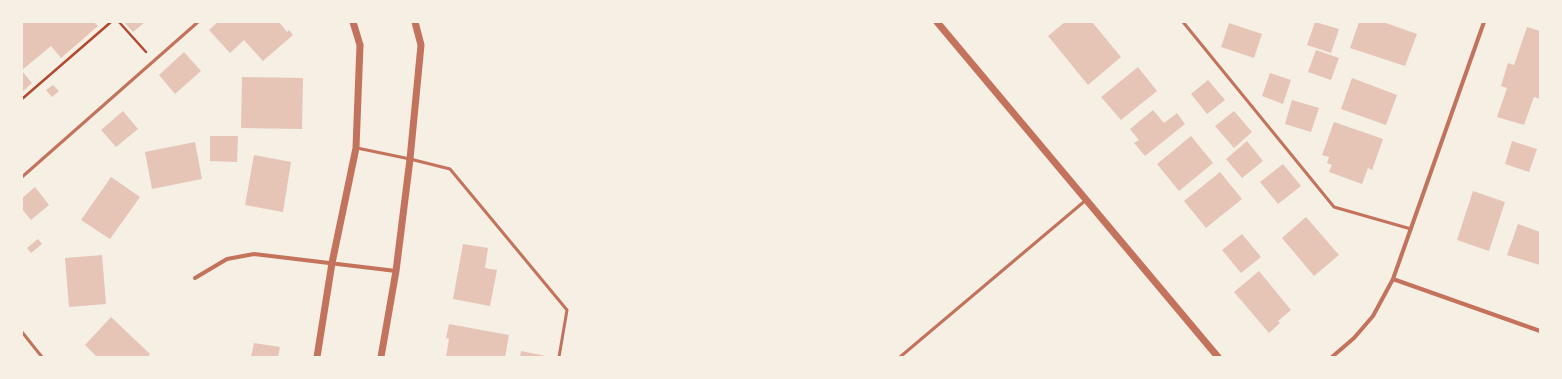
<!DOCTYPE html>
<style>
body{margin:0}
#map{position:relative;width:1562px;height:379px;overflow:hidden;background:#f6efe4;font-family:"Alegreya Sans",sans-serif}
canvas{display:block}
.frame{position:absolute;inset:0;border:23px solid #f6efe4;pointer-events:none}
</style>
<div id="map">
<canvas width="1562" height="379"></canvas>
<div class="frame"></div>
</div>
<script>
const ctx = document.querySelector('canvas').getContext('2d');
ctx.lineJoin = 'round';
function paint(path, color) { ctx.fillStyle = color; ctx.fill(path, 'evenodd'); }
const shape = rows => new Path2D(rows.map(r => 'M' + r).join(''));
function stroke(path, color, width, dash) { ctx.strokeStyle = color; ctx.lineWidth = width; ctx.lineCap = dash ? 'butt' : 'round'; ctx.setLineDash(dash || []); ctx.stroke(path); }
paint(shape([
 [23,22,94,22,98,26,61,58,51,46,22,70,22,23],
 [124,22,145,22,133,32],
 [218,22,279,22,287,32,289,30,293,35,263,61,244,40,230,53,209,30],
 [1065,22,1092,22,1121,57,1088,85,1048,36],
 [1315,22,1339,29,1331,53,1307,45],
 [1359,22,1383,22,1417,34,1405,66,1350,48],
 [1229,23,1262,34,1254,58,1221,47],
 [1527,27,1540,31,1540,99,1534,97,1524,125,1497,117,1507,88,1501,86,1508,63,1514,65],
 [1316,50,1339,58,1331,80,1308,72],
 [184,52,201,71,175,94,159,75],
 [1138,67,1157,91,1121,120,1101,97],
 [22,71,32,83,22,92],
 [1270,73,1291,80,1283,104,1262,96],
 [242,77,303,78,302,129,241,128],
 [1352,78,1397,95,1386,125,1341,109],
 [1208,80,1225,100,1207,114,1191,94],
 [53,85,59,91,52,97,46,90],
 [1292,100,1319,108,1311,132,1285,124],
 [1153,110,1164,123,1177,113,1185,124,1145,156,1134,143,1139,140,1130,129],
 [123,111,138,129,116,147,101,130],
 [1234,111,1252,132,1234,148,1215,126],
 [1334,122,1383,139,1372,170,1368,168,1362,184,1329,172,1332,165,1327,163,1329,157,1322,155],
 [210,136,238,136,237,162,210,161],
 [1191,136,1213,163,1179,191,1157,164],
 [1247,141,1263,161,1242,178,1226,159],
 [1512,141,1537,149,1529,172,1505,164],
 [195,142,202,179,152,189,145,152],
 [254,155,291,162,283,212,245,205],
 [1283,164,1301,186,1278,204,1260,182],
 [1220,172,1242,199,1206,228,1184,201],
 [111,177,140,197,110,239,81,220],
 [35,187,49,205,31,220,22,209,22,198],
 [1473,191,1505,202,1489,251,1457,240],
 [1306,217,1339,255,1314,276,1282,238],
 [1518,224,1540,232,1540,265,1507,255],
 [1242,234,1261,257,1241,273,1222,250],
 [38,239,42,244,31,253,27,248],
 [463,244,488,248,485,268,497,270,490,306,453,299],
 [102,255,106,304,69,307,65,258],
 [1259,271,1291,310,1278,321,1280,323,1269,333,1234,292],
 [111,317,150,354,148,357,97,357,85,345],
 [449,324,509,335,505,357,446,357,449,339,446,338],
 [254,343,280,347,278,357,251,357],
 [521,351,546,356,546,357,520,357]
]), '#e6c5b7');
stroke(shape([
 [119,22,146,52],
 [22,99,111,22]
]), '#b5482f', 2.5);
stroke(shape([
 [1183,22,1334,207,1411,229],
 [357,148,410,159,450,169,567,310,559,357],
 [22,177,198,22],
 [22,332,42,357],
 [900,357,1086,200]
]), '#c5725c', 3);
stroke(shape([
 [195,278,227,259,254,254,396,271],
 [1393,279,1540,331],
 [1332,357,1354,338,1373,316,1393,279,1484,22]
]), '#c5725c', 4);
stroke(shape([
 [937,22,1218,357],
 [317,357,332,263,356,148,360,45,353,22],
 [381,357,396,271,410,159,421,45,415,22]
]), '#c5725c', 7);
</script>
